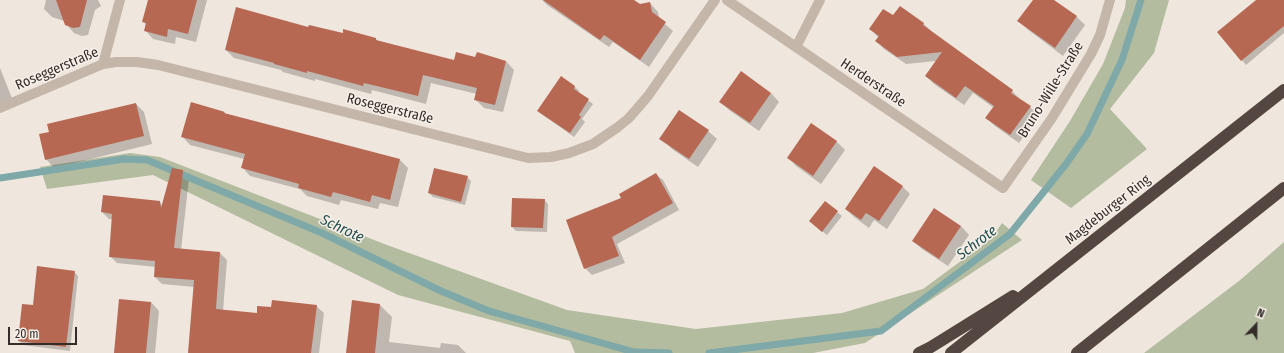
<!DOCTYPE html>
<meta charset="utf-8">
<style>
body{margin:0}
#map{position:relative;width:1284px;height:353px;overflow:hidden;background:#efe6dd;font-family:"Fira Sans Condensed",sans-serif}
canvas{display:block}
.north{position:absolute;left:1236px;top:305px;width:40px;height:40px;-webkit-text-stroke:3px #f7f0e9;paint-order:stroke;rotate:22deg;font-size:11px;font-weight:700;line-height:16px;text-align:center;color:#342c29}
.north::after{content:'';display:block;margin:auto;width:14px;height:18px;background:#342c29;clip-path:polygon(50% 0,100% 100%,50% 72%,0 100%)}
.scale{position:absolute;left:8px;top:327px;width:69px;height:18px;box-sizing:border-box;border:2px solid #342c29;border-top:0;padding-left:5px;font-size:12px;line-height:14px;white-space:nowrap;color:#342c29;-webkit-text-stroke:3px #f7f0e9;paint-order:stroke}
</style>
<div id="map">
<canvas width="1284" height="353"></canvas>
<div class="north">N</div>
<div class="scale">20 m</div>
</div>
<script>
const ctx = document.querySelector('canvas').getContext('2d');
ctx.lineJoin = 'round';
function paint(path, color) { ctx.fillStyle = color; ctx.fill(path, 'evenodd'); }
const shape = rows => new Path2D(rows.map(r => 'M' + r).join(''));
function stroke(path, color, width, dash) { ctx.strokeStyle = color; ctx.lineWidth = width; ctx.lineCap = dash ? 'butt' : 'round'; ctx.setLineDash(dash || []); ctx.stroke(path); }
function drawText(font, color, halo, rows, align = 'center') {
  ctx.font = font + ' "Fira Sans Condensed",sans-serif'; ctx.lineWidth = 3; ctx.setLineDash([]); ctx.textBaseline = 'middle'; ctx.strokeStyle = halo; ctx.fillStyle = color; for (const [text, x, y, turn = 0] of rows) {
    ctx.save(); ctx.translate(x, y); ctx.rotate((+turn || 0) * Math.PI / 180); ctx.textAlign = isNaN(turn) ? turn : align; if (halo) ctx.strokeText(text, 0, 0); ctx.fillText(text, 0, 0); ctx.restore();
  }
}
paint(shape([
 [1126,0,1169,0,1154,53,1110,109,1147,149,1071,208,1031,180,1070,121,1103,64,1125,8],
 [130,153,160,157,387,245,567,310,696,329,842,313,923,289,992,238,1002,223,1022,240,865,343,813,353,575,353,570,341,398,295,153,175,47,189,40,167],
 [1284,242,1284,353,1144,353,1239,281]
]), '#b3bc9f');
paint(shape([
 [46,0,98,0,101,6,95,10,88,35,82,36,74,33,66,24,64,21,52,17,44,9],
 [149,0,207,0,196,42,176,37,175,44,153,39,145,30,146,25,143,21],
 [542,0,632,0,639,5,650,3,658,12,659,19,673,31,649,67,613,42,609,47,547,5],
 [1050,0,1052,0,1077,17,1085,25,1063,56,1027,29,1019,21],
 [1258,0,1284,0,1284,33,1246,65,1219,32],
 [900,7,924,24,932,32,1012,91,1020,99,1020,100,1030,107,1038,115,1019,143,995,126,987,118,994,108,973,93,964,105,934,84,926,76,936,61,906,64,884,49,876,41,879,38,870,29,893,17],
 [309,28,376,39,378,41,455,61,476,58,506,61,514,70,503,112,484,108,475,99,477,94,431,83,426,104,372,90,371,94,315,79,315,81,283,72,281,70,234,58,226,50],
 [0,68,15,106,0,111],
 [561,78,575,87,579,91,578,93,593,104,582,119,585,122,574,137,543,115],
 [771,93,779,102,759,131,729,110,721,102],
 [136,104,144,112,152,144,54,168,46,159],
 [680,111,708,131,717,139,698,167,672,149,664,141],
 [224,113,226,114,400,160,408,168,398,207,380,203,378,209,341,200,339,205,307,196,300,189,250,176,242,167,244,159,190,145,182,136],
 [811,124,837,142,845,150,821,184,796,166,788,157],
 [182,171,189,178,181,250,220,253,227,260,223,311,257,314,272,308,316,306,324,313,319,353,189,353,195,287,162,284,155,277,156,267,117,263,110,256,113,219,109,219,102,212,159,202,163,206],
 [656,174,663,180,679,210,617,244,625,263,592,275,585,268,622,198],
 [467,177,471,181,465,205,433,197,429,193],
 [902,186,910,194,887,229,874,220,869,228,854,217,846,209],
 [544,200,548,204,547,232,516,231,512,227],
 [825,202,842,216,827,235,814,225],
 [961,226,969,235,948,266,922,249,913,241],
 [74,272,78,276,70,351,23,345,19,341,34,306],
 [151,302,159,311,155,353,115,353],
 [353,302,380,305,392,317,389,342,440,348,441,343,458,345,466,353,347,353]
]), '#0003');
stroke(shape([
 [0,178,124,159,147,160,322,233,441,291,489,311,634,352,669,353],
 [709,353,881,331,1010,234,1066,164,1087,134,1122,60,1141,0]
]), '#7fa8a8', 7);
paint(shape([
 [56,0,87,0,80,27,73,28,65,25],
 [148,0,197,0,188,34,168,29,167,37,144,31,146,23,142,22],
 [543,0,634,0,640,4,650,2,652,12,666,22,640,60,604,35,600,40],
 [1033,0,1054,0,1077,16,1055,48,1017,21],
 [1256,0,1284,0,1284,26,1241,61,1217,32],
 [900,6,924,23,923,25,1013,90,1011,93,1031,106,1010,135,985,118,994,106,965,86,956,98,925,76,942,52,897,57,875,41,879,36,869,29,883,9,893,15],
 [236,7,308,27,309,25,343,33,343,29,376,38,376,40,454,60,456,52,475,57,477,52,506,61,495,105,474,100,477,88,423,75,418,96,364,83,363,86,307,71,307,73,274,64,274,63,225,50],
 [741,71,771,93,750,123,719,102],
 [561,76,575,86,574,89,589,99,579,115,581,117,570,133,537,111],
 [191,102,225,112,224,113,400,159,390,200,372,195,370,202,333,192,331,197,298,188,299,184,241,168,245,154,181,137],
 [136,103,144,136,45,160,39,134,49,132,47,124],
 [679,110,709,130,689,159,659,139],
 [811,123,837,141,813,176,787,158],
 [874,166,903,186,879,221,866,213,861,220,845,209],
 [172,168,183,170,174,248,220,252,216,309,257,313,257,306,271,307,272,300,317,305,311,353,188,353,194,280,154,277,155,261,109,257,112,214,101,212,103,195,160,201,161,208],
 [434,168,468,176,461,202,428,193],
 [656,173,673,203,612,237,619,256,584,269,566,220,621,198,619,194],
 [512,198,545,199,543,228,511,227],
 [825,201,838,211,822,232,809,221],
 [934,208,961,226,939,259,912,241],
 [37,266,75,271,66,347,18,341,22,304,33,305],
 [119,299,151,302,146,353,114,353],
 [352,300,380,304,375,353,346,353]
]), '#b76853');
stroke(shape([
 [727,0,1003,188,1052,118,1091,54,1100,35,1110,0],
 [796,47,820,0],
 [103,64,120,0],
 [0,108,103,64,116,62,137,62,158,65,528,158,551,157,569,153,593,144,618,127,629,118,648,96,715,0]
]), '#c5b6aa', 10);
stroke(shape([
 [919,353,931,347,1013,296],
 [951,353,1284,90],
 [1077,353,1284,188]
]), '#544641', 12);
drawText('14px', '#342c29', '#f7f0e9', [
 ["Roseggerstraße",57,69,-23],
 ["Herderstraße",873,83,34],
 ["Bruno-Wille-Straße",1051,90,-58],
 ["Roseggerstraße",390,109,14],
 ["Magdeburger Ring",1108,210,-38]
]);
drawText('italic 15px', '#234f50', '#f7f0e9', [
 ["Schrote",342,229,25],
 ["Schrote",977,243,-37]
]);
</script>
